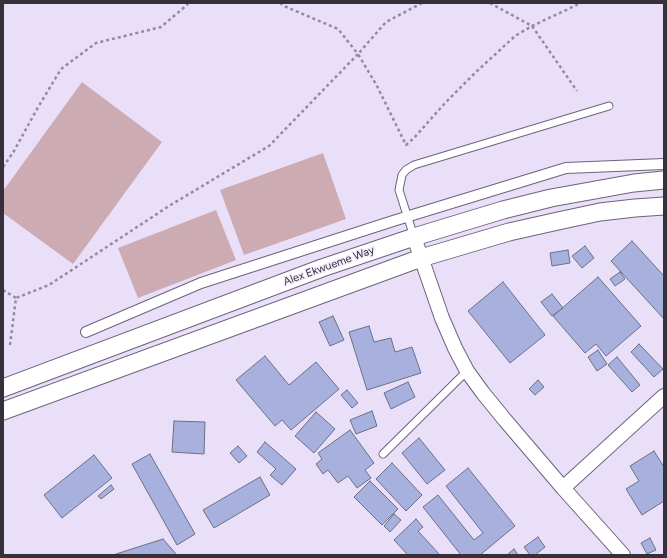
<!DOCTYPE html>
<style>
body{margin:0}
#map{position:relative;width:667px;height:558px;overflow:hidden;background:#eadff9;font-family:Figtree,sans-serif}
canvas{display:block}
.frame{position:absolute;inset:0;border:4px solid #35303a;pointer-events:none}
</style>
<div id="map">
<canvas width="667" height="558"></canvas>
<div class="frame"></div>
</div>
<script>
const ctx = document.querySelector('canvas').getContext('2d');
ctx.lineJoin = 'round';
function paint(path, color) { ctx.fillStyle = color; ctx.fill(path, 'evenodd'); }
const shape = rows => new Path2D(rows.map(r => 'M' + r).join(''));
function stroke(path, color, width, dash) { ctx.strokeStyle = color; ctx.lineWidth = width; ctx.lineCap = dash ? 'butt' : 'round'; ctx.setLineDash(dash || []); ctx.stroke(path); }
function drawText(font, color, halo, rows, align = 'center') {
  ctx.font = font + ' Figtree,sans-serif'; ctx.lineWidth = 3; ctx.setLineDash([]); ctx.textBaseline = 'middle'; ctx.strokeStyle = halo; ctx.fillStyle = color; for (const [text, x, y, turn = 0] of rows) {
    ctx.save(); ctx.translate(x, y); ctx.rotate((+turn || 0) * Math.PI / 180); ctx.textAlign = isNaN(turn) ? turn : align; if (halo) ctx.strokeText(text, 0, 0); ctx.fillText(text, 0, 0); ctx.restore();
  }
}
paint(shape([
 [82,82,162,142,73,264,3,213,3,191],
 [323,153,346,219,244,255,220,190],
 [216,210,236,260,138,298,118,248]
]), '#ccabb2');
const building = shape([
 [632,241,664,276,664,319,611,261,632,241],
 [585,246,594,258,582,268,572,256,585,246],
 [568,250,570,263,552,266,550,253,568,250],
 [620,272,625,279,615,286,610,279,620,272],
 [598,277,641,326,606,356,596,344,585,353,553,316,598,277],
 [503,282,545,335,510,363,468,311,503,282],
 [552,294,563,308,552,316,541,302,552,294],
 [333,316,344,340,330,346,319,322,333,316],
 [369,326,374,342,391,338,395,352,412,347,421,373,367,390,349,332,369,326],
 [639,344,663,369,654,377,631,352,639,344],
 [598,350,607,364,597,371,588,357,598,350],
 [265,356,289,385,316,362,339,389,291,430,282,420,275,426,236,380,265,356],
 [617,357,640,385,632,392,608,365,617,357],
 [538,380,544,387,535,395,529,389,538,380],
 [408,382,415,397,391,409,384,393,408,382],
 [347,390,358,403,352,408,341,395,347,390],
 [372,411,377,426,356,434,350,420,372,411],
 [316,412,335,429,314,453,295,436,316,412],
 [174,421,205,422,204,454,172,452,174,421],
 [350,430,374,463,365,470,371,478,357,488,348,476,338,483,328,470,323,474,316,464,322,459,318,453,350,430],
 [419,438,445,470,427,484,402,453,419,438],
 [265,442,296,469,282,485,270,475,276,469,257,452,265,442],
 [238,446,247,456,239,463,230,453,238,446],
 [654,451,664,467,664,501,642,515,626,489,639,481,630,466,654,451],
 [150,454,195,534,177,545,132,464,150,454],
 [94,455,112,478,62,518,44,495,94,455],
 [392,463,422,495,406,511,376,479,392,463],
 [468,468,515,526,480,555,461,555,423,507,438,495,474,540,483,533,446,486,468,468],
 [260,477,270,495,214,528,203,510,260,477],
 [370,481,398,509,382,525,354,497,370,481],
 [111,485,114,489,101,499,98,496,111,485],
 [394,514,401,520,390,532,384,526,394,514],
 [416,519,423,527,418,531,440,555,408,555,394,540,416,519],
 [538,537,545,547,535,555,530,555,524,547,538,537],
 [650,538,656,550,647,554,641,543,650,538],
 [163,539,177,555,113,555,163,539],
 [514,549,518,555,507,555,514,549]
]);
paint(building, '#a8b1dd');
stroke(building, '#6a6f87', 1);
const service = shape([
 [414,237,399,190,402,175,406,170,414,165,609,106],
 [383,454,467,371]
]);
const pedestrian = shape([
 [86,332,201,283,393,221,566,168,664,164]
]);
const minor = shape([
 [414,237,442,318,455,348,467,371,483,393,505,420,563,488,623,555],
 [563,488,664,396]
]);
const tertiary = shape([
 [3,388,322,268,414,237,503,210,551,198,634,183,664,180],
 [3,411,421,258,509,232,558,221,600,212,635,208,664,206]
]);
stroke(service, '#6d637a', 9);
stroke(pedestrian, '#6d637a', 12);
stroke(minor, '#6d637a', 16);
stroke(tertiary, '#6d637a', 19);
stroke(shape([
 [422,3,386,22,358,54,377,86,406,145,414,138,446,102,475,73,515,36,532,26,581,3],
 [490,3,532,26,577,91],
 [3,167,14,151,37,109,61,69,96,43,161,27,187,5,188,3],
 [3,290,16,298],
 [10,345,16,298,49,285,169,206,269,146,358,54,338,29,284,6,280,3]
]), '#938b9d', 2.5, [3, 3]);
stroke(service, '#fff', 7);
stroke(pedestrian, '#fff', 10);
stroke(minor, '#fff', 14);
stroke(tertiary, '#fff', 17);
drawText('11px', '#35303a', '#f5eefe', [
 ["Alex Ekwueme Way",329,266,-20]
]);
</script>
